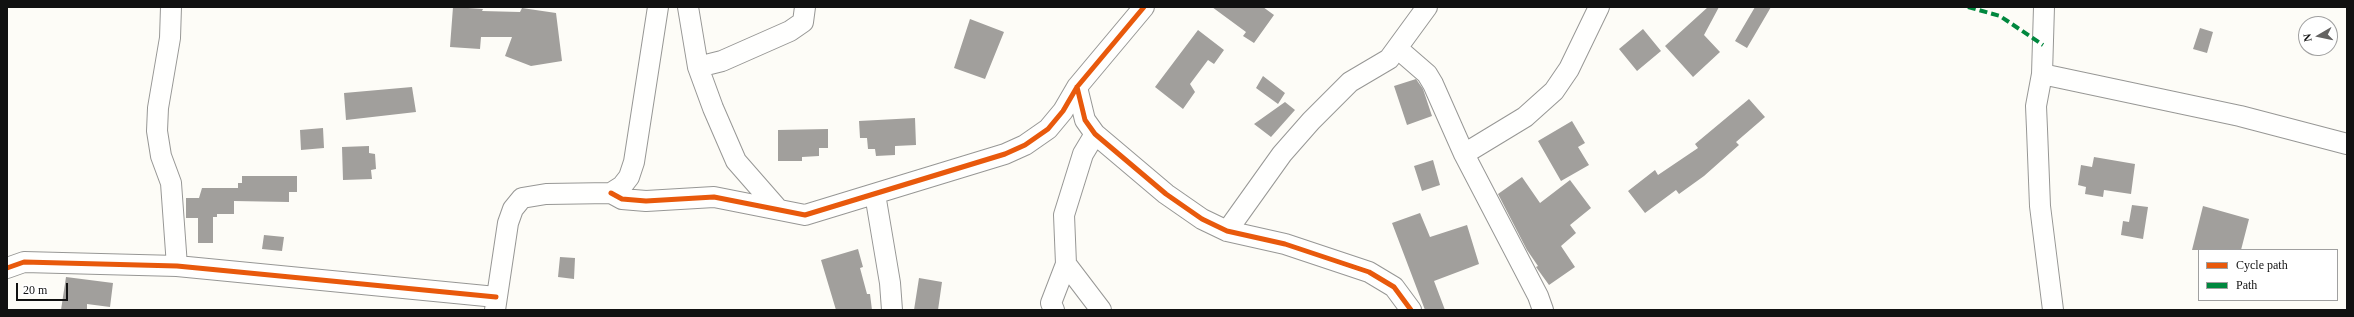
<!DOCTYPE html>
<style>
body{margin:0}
#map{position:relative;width:2354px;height:317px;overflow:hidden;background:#fdfcf7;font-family:"Times New Roman",serif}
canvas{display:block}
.frame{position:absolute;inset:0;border:8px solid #111;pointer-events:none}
.legend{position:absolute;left:2198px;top:249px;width:140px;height:52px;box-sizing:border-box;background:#fff;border:1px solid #a0a0a0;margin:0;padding:5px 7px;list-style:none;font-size:12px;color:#111}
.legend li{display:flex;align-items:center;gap:8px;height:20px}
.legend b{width:20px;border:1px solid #a0a0a0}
.north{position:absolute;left:2298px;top:16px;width:40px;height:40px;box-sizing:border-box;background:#fff;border:1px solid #a0a0a0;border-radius:50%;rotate:261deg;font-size:11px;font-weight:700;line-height:16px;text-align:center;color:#111}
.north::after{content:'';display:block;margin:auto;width:14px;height:18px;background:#646362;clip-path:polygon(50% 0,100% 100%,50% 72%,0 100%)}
.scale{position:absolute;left:16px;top:283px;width:52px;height:18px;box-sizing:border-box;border:2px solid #111;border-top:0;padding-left:5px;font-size:12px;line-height:14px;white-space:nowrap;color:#111;-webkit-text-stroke:3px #fff;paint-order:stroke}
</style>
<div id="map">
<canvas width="2354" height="317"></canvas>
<div class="frame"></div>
<ul class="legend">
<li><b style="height:5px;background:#e8590c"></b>Cycle path</li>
<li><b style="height:5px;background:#00873e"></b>Path</li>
</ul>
<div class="north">N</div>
<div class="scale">20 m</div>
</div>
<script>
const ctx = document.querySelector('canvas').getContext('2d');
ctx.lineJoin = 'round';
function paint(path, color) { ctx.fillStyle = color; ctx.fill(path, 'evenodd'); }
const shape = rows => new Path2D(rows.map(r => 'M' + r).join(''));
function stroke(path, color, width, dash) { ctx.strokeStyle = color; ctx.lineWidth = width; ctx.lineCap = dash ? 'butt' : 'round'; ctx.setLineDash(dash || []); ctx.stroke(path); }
paint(shape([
 [453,7,483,9,482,11,520,12,522,8,556,13,562,61,531,66,505,56,512,37,481,37,480,49,450,47],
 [1212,7,1263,7,1274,15,1254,43,1243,36,1246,32],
 [1708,7,1719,7,1704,35,1720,52,1693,77,1665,46],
 [1755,7,1771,7,1747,48,1735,41],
 [970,19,1004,32,985,79,954,68],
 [2200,28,2213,32,2207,53,2193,49],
 [1643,29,1661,51,1637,71,1619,49],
 [1198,30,1224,50,1214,64,1208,60,1190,84,1195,92,1183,109,1155,87],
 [1263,76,1285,93,1278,104,1256,88],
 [1416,79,1423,89,1432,116,1407,125,1394,86],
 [412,87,416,112,346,120,344,93],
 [1749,99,1765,117,1736,142,1739,145,1704,176,1679,194,1676,190,1645,213,1628,191,1655,170,1658,175,1698,148,1695,144],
 [1285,102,1295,110,1271,137,1254,124],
 [915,118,916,145,895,146,895,155,876,156,875,149,868,149,867,138,860,138,859,121],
 [1572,121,1585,143,1578,147,1589,165,1561,181,1538,141],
 [323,128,324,148,301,150,300,130],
 [828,129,828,148,819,148,819,156,802,157,802,161,778,161,778,130],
 [369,146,369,153,375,154,376,169,371,170,372,179,343,180,342,147],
 [2094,157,2135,164,2131,194,2104,190,2103,197,2085,194,2086,187,2078,185,2081,165,2092,167],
 [1433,160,1440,185,1422,191,1414,166],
 [242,176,297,176,297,192,289,192,289,202,234,201,234,214,217,214,217,217,213,217,213,243,198,243,198,218,186,218,186,198,199,198,202,188,238,188,238,183,242,183],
 [1522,177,1540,203,1570,180,1591,208,1570,225,1576,233,1561,246,1575,267,1549,285,1536,267,1538,266,1527,250,1498,194],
 [2132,205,2148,207,2143,239,2121,235,2123,221,2129,222],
 [2203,206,2249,219,2241,250,2192,250],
 [1420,213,1430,237,1467,225,1479,264,1434,281,1445,310,1425,310,1392,223],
 [264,235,284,237,282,251,262,249],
 [858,249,863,267,860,268,867,294,870,294,872,310,836,310,821,260],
 [560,257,575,258,574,279,558,277],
 [66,277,113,283,110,307,87,304,87,310,61,310],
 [919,278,942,282,938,310,914,310]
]), '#a19f9c');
const minor = shape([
 [171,7,170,38,158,108,157,131,161,156,171,183,177,266],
 [688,7,698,67,713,108,736,161,778,209],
 [2044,7,2042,74,2036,106,2037,129,2040,206,2053,310],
 [1397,48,1427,74,1433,84,1464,154,1538,296,1543,310],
 [698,67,722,61,790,31,803,22,805,7],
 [2042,74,2240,116,2347,144],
 [1077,87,1085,120,1095,134,1166,194,1202,219,1227,231,1285,244,1369,272,1394,287,1411,310],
 [1464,154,1525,117,1554,91,1569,69,1599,7],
 [611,193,622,199,646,201,714,197,805,215,1005,154,1025,145,1048,129,1063,111,1077,87,1144,7],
 [875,194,890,283,892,310],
 [1227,231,1282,154,1311,121,1350,82,1389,59,1427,7],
 [1066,264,1101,310],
 [7,268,24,262,177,266,496,297],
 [495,310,508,223,513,209,522,198,546,194,611,193,622,186,629,177,634,162,658,7],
 [1054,310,1051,303,1066,264,1064,215,1083,154,1095,134]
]);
stroke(minor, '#979795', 22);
stroke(minor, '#fffffe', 20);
stroke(shape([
 [1968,7,2000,16,2043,45]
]), '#00873e', 4, [8, 4]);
stroke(shape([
 [1077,87,1085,120,1095,134,1166,194,1202,219,1227,231,1285,244,1369,272,1394,287,1411,310],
 [611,193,622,199,646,201,714,197,805,215,1005,154,1025,145,1048,129,1063,111,1077,87,1144,7],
 [7,268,24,262,177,266,496,297]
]), '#e8590c', 5);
</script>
